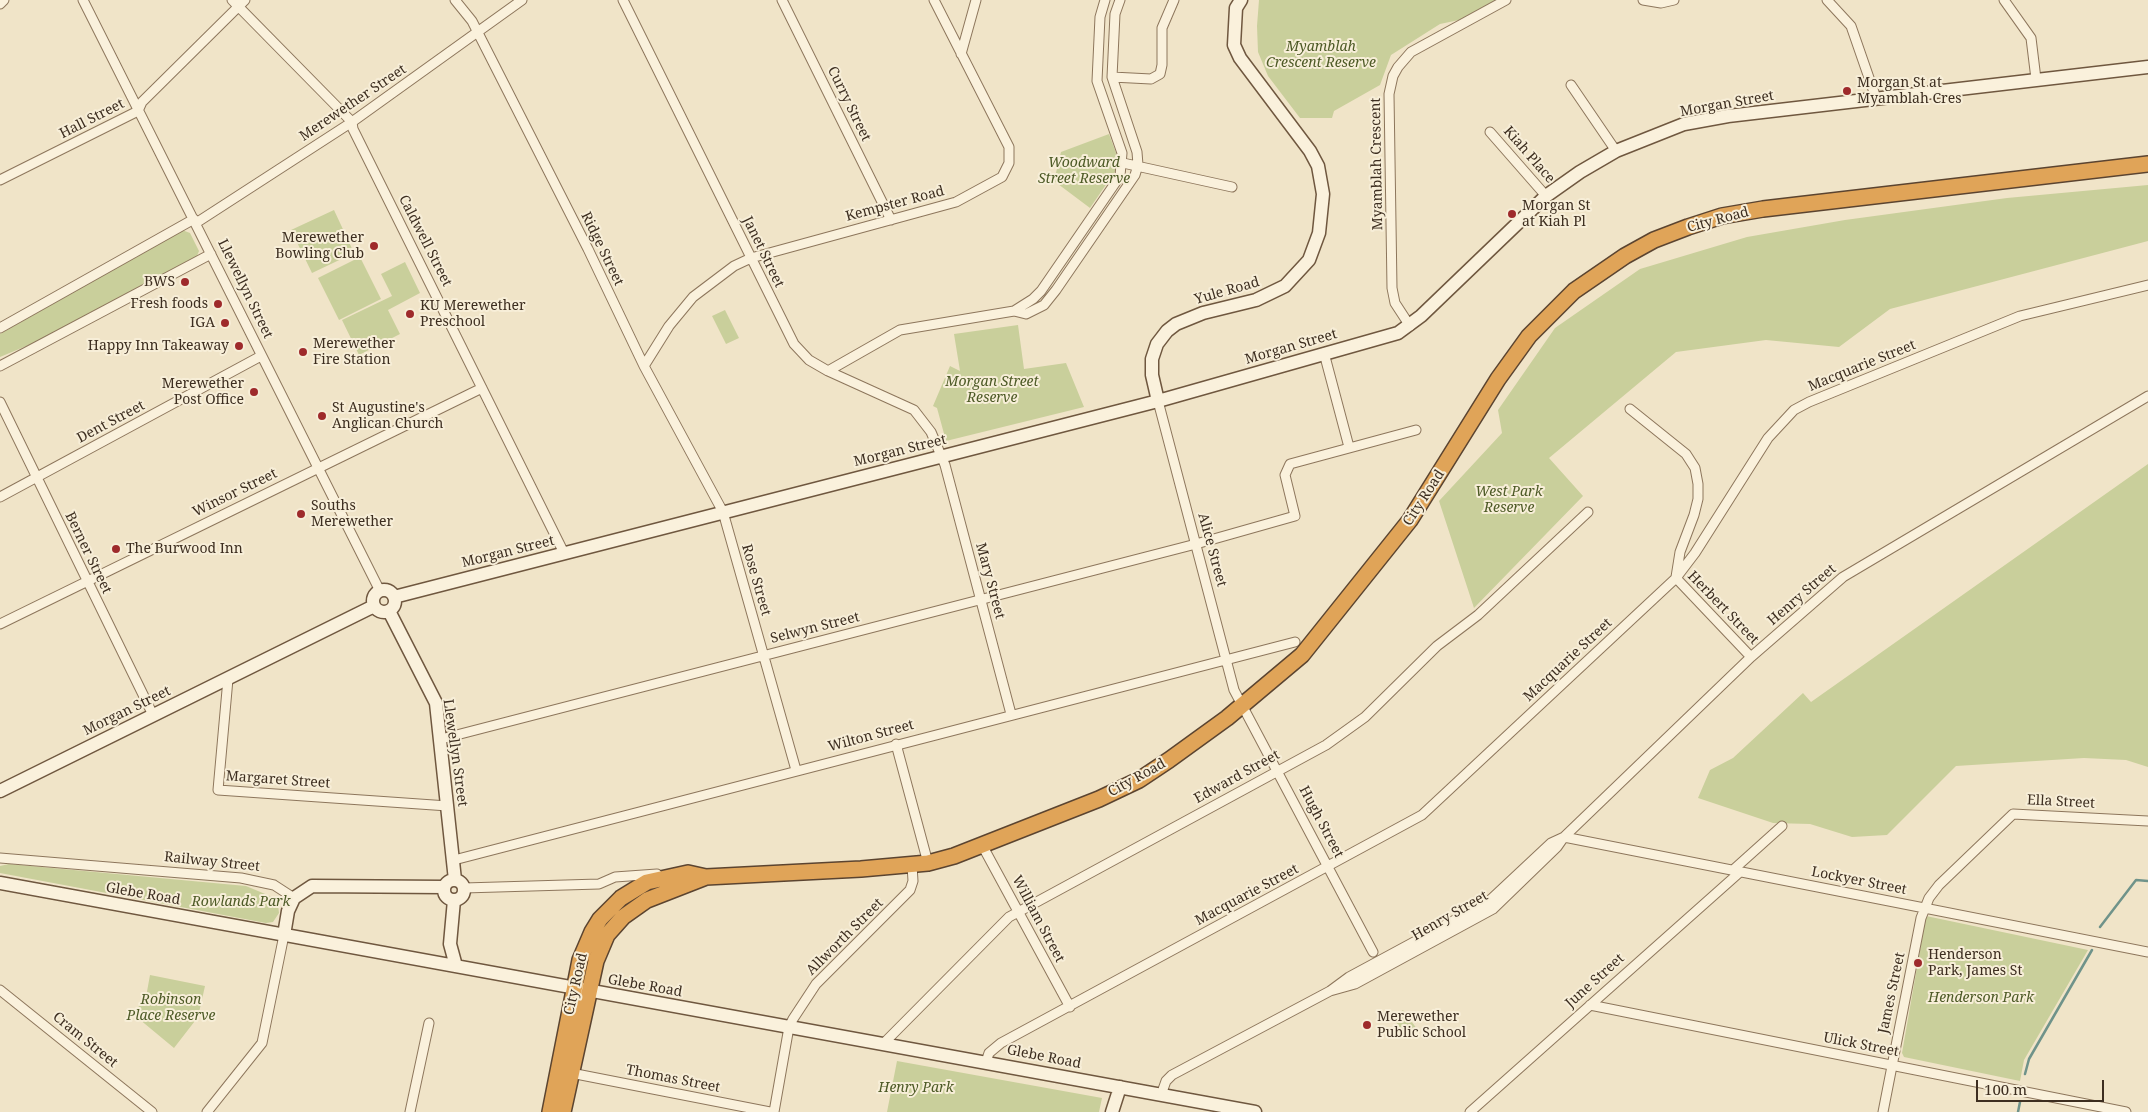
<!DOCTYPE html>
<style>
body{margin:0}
#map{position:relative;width:2148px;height:1112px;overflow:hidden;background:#f0e4c8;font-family:"Noto Serif",serif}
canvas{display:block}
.scale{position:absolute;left:1976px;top:1080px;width:128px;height:22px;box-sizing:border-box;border:2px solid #3d2e20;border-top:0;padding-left:6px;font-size:15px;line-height:18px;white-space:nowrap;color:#3d2e20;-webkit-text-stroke:4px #f7eed8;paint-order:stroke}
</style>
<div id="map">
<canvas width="2148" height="1112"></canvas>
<div class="scale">100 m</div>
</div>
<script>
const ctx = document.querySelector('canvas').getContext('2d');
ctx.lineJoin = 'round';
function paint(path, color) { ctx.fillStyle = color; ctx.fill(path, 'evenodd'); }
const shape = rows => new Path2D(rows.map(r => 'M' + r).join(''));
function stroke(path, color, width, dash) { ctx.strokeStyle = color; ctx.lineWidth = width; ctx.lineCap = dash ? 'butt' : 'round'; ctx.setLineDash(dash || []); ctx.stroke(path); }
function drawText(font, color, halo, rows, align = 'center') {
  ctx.font = font + ' "Noto Serif",serif'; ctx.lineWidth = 4; ctx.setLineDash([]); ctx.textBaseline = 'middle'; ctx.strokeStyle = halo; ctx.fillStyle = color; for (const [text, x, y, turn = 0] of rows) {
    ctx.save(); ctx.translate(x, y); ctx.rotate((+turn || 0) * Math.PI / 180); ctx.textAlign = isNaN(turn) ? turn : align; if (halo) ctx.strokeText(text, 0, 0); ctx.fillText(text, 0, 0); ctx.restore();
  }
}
paint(shape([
 [1259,0,1496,0,1459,20,1440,24,1391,55,1380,85,1334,111,1332,118,1300,118,1268,76,1258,52,1257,26],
 [1109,134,1118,158,1116,170,1090,208,1054,181,1061,152],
 [2148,185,2148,241,1890,309,1839,347,1766,340,1676,352,1549,458,1583,496,1474,608,1439,501,1502,433,1498,410,1555,328,1640,269,1747,237,1845,220,2007,198],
 [334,210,354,253,312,273,291,230],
 [182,230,190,233,199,251,197,256,43,339,0,357,0,334],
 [360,257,381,299,339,320,318,278],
 [405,262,420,293,388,310,400,334,359,355,342,320,392,296,381,274],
 [725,310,739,338,726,344,712,316],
 [1018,325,1024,369,1066,363,1084,407,946,441,937,408,933,406,950,366,960,371,954,334],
 [2148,464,2148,767,2126,760,2084,758,1956,766,1887,835,1852,837,1810,824,1773,823,1698,798,1710,770,1733,758,1803,693,1811,702],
 [9,864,246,886,270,896,278,905,279,913,273,922,266,923,0,873,0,866],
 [1926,916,2088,950,2024,1060,2020,1081,1904,1057,1902,1053],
 [150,975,205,986,198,1017,174,1048,133,1014,146,997],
 [1403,1010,1417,1029,1406,1036,1393,1018],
 [897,1061,1102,1098,1099,1112,887,1112]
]), '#c9cf9b');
stroke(shape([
 [2100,927,2136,880,2148,881],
 [2025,1074,2029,1059,2092,950],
 [2018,1112,2020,1102]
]), '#6f938a', 2.5);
const street = shape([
 [83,0,380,591],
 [232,0,352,122,353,129,564,553],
 [455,0,472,21,588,249,644,366,723,512,796,770],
 [623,0,794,344,809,360,828,371,914,410,931,432,945,465,1011,714],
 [782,0,891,220],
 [1643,0,1661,3,1674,0],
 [1827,0,1851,26,1876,98],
 [2004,0,2031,38,2036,79],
 [0,4,4,0],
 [961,54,976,0],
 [1112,77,1151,79,1160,74,1162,65,1162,28,1174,0],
 [1571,85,1616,151],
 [1490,132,1546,196],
 [1123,163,1232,187],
 [0,180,138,111,142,102,245,0],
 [196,223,352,122,522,0],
 [1014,311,1033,299,1041,291,1120,176,1122,153,1097,81,1100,17,1105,0],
 [1410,326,1395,303,1392,288,1389,94,1393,76,1398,67,1411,52,1506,0],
 [0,328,194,219],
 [1324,353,1349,447],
 [0,366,211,254],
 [644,366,669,326,693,297,734,266,751,258,956,202,1002,177,1009,163,1009,147,934,0],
 [828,371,900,330,1014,311,1026,314,1044,305,1056,290,1135,175,1138,165,1137,152,1112,77,1115,14,1120,0],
 [1158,401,1234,690,1373,952],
 [0,402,153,715],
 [1630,409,1686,454,1695,468,1698,484,1698,499,1694,515,1680,552,1676,577],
 [0,497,261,356],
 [1676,578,1751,657],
 [0,624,482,388],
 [228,679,218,790,448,806],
 [441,739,1196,544,1295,516,1285,475,1290,464,1416,430],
 [896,744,928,863],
 [1564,837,2148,952],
 [982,845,1070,1007],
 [0,858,241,878,274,885,294,898],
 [454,860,1295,642],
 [1733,870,1782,826],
 [464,888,599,884,615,877,657,874],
 [0,990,152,1112],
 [1330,991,1355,984,1493,909,1557,847,1564,837,1751,657,1843,577,2148,396],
 [1590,1005,2126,1112],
 [884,1043,1009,917,1326,745,1365,717,1437,646,1478,615,1588,512],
 [986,1062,989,1053,1001,1043,1422,815,1676,578,1695,553,1768,438,1794,410,1809,402,2020,316,2148,285],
 [571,1073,770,1112],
 [1161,1095,1166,1081,1172,1075,1330,991,1349,977,1488,902,1551,843,1564,837],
 [207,1112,262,1043,284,935],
 [410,1112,429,1023],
 [774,1112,789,1027,793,1019,816,984,910,890,913,881,912,865],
 [1470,1112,1740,872],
 [1883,1112,1921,918,1929,898,1939,885,2013,814,2148,821]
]);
const secondary = shape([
 [1158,401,1152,375,1152,359,1157,344,1167,331,1176,324,1203,313,1256,300,1285,286,1309,260,1319,233,1323,194,1318,166,1310,151,1240,58,1234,45,1236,8,1241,0],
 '373 601a11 11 0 1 1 22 0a11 11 0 1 1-22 0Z',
 [394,597,1158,401,1398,333,1421,316,1546,196,1580,172,1616,151,1684,124,1728,116,2148,67],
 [389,611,436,703,455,880],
 [0,791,374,606],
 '444 890a10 10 0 1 1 20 0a10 10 0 1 1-20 0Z',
 [0,883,1255,1112],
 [454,900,450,944,456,966],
 [284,935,288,911,294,898,312,886,444,887],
 [1112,1112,1120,1087]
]);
const highway = shape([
 [550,1112,580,960,592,932,600,919,621,898,647,882,688,873,706,877,861,869,928,863,954,856,1099,799,1139,780,1169,760,1227,718,1302,655,1410,520,1498,379,1529,336,1574,291,1625,256,1654,240,1688,227,1722,216,1763,209,2148,164],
 [563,1112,596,961,607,935,623,917,647,900,706,877]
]);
stroke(street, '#8d765c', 11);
stroke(secondary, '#6f573f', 15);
stroke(highway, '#5b4430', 18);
stroke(street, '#faf1dc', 9);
stroke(secondary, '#faf1dc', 12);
stroke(highway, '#e0a458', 15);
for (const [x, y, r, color] of [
 [1847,91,5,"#9e2a2b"],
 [1512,214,5,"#9e2a2b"],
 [374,246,5,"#9e2a2b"],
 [185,282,5,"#9e2a2b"],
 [218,304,5,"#9e2a2b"],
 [410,314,5,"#9e2a2b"],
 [225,323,5,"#9e2a2b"],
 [239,346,5,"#9e2a2b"],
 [303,352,5,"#9e2a2b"],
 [254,392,5,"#9e2a2b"],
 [322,416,5,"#9e2a2b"],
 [301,514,5,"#9e2a2b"],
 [116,549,5,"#9e2a2b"],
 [1918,963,5,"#9e2a2b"],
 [1367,1025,5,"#9e2a2b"]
]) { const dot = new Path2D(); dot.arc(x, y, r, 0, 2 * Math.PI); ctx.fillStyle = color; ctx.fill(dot); stroke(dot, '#f7eed8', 2); }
drawText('italic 14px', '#4d5a26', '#f7eed8', [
 ["Myamblah",1321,47],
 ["Crescent Reserve",1321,63],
 ["Woodward",1084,163],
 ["Street Reserve",1084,179],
 ["Morgan Street",992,382],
 ["Reserve",992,398],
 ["West Park",1509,492],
 ["Reserve",1509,508],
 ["Rowlands Park",241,902],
 ["Henderson Park",1981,998],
 ["Robinson",171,1000],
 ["Place Reserve",171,1016],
 ["Henry Park",916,1088]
]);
drawText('14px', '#3d2e20', '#f7eed8', [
 ["Morgan St at",1857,83],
 ["Myamblah Cres",1857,99],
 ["Morgan St",1522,206],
 ["at Kiah Pl",1522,222],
 ["Merewether",364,238,"right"],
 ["Bowling Club",364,254,"right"],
 ["BWS",175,282,"right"],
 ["Fresh foods",208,304,"right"],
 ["KU Merewether",420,306],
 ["Preschool",420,322],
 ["IGA",215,323,"right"],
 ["Merewether",313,344],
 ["Fire Station",313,360],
 ["Happy Inn Takeaway",229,346,"right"],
 ["Merewether",244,384,"right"],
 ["Post Office",244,400,"right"],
 ["St Augustine's",332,408],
 ["Anglican Church",332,424],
 ["Souths",311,506],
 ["Merewether",311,522],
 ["The Burwood Inn",126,549],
 ["Henderson",1928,955],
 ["Park, James St",1928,971],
 ["Merewether",1377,1017],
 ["Public School",1377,1033]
], 'left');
drawText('14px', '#3d2e20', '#f7eed8', [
 ["Merewether Street",353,103,-34],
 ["Curry Street",849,104,64],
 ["Morgan Street",1727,104,-10],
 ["Hall Street",92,119,-27],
 ["Kiah Place",1529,155,49],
 ["Myamblah Crescent",1377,164,-91],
 ["Kempster Road",895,204,-15],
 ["City Road",1718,220,-15],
 ["Caldwell Street",425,241,63],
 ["Ridge Street",602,249,64],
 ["Janet Street",763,252,64],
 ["Llewellyn Street",245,289,64],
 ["Yule Road",1227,291,-16],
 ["Morgan Street",1291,347,-16],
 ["Macquarie Street",1862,366,-22],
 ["Dent Street",111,422,-28],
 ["Morgan Street",900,451,-14],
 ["Winsor Street",235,493,-26],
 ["City Road",1424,498,-57],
 ["Alice Street",1212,550,75],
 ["Morgan Street",508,552,-14],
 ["Berner Street",88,553,64],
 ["Rose Street",756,580,74],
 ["Mary Street",990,581,75],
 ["Henry Street",1802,595,-41],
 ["Herbert Street",1723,608,46],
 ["Selwyn Street",815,628,-14],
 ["Macquarie Street",1568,660,-43],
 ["Morgan Street",127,711,-26],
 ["Wilton Street",871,736,-15],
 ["Llewellyn Street",455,753,82],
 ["Edward Street",1237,777,-29],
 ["City Road",1137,778,-29],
 ["Margaret Street",278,780,4],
 ["Ella Street",2061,802,3],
 ["Hugh Street",1321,822,62],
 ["Railway Street",212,862,6],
 ["Lockyer Street",1859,881,11],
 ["Glebe Road",143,894,10],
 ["Macquarie Street",1247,895,-28],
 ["Henry Street",1450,916,-30],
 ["William Street",1038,919,62],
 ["Allworth Street",845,937,-45],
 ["June Street",1595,981,-42],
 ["City Road",576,984,-77],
 ["Glebe Road",645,986,10],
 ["James Street",1892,993,-78],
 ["Cram Street",85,1040,39],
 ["Ulick Street",1861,1045,11],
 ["Glebe Road",1044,1057,11],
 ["Thomas Street",673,1079,11]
]);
</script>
